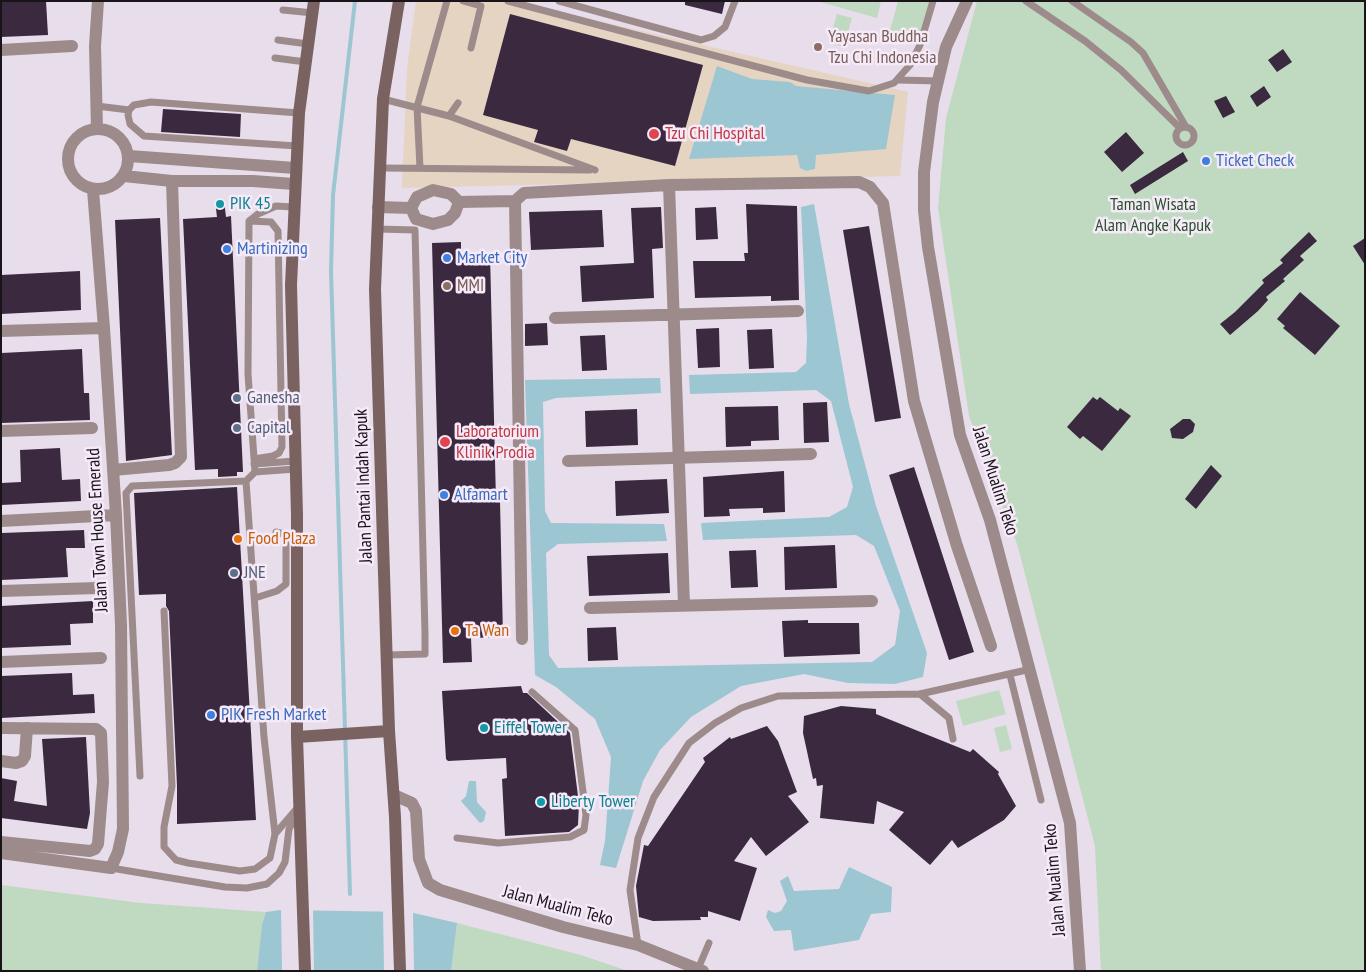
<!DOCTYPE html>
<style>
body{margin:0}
#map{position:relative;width:1366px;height:972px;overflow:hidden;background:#e8ddeb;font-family:"PT Sans Narrow",sans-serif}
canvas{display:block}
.frame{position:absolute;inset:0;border:2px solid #18141a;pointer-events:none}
</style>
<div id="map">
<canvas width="1366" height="972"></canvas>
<div class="frame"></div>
</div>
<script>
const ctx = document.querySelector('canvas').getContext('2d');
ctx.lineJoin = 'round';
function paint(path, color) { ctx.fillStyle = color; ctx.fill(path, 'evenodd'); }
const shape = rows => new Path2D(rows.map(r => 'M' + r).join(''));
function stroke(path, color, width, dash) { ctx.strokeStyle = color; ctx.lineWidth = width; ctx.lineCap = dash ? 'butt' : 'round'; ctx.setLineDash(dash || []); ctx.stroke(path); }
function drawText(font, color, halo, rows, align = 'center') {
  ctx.font = font + ' "PT Sans Narrow",sans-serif'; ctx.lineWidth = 5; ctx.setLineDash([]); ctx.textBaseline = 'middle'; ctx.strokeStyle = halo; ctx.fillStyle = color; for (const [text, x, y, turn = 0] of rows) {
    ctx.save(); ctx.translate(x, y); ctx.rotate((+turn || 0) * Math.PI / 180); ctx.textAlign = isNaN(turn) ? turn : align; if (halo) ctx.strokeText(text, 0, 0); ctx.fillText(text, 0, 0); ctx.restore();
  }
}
paint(shape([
 [416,1,511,1,908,92,900,176,402,188,407,68]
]), '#e6d4c3');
paint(shape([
 [817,1,881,1,877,18],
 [898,1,933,1,921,46,888,38],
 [977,1,1365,1,1365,971,1101,971,1095,846,1018,547,969,416,938,208,946,118],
 [837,14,852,18,844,47,829,43],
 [999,690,1006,714,963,726,956,701],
 [1006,725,1012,749,1000,752,994,728],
 [1,885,141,903,266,912,262,924,257,971,1,971],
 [457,923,581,955,628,971,451,971]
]), '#c0d9c1');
paint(shape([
 [717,66,752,79,790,82,796,86,895,95,886,149,816,155,815,169,806,171,800,168,797,155,689,159],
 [814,204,849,404,876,506,927,653,923,677,895,684,848,683,804,674,741,686,691,717,660,750,643,781,616,868,600,865,605,841,611,757,595,719,556,687,535,675,525,380,660,378,661,393,556,398,543,402,545,511,551,523,664,524,667,541,558,544,546,553,549,655,558,668,872,662,895,645,900,611,874,546,856,535,703,540,701,523,829,517,847,507,853,487,831,401,816,390,690,394,689,375,796,372,806,363,807,338,801,207],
 [469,781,476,781,477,802,486,812,484,821,480,823,461,801,466,796],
 [849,867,892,887,891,912,871,914,859,940,794,951,791,930,774,931,766,917,768,910,775,913,781,911,787,901,780,881,788,876,794,891,839,889],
 [280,910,409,912,457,923,451,971,257,971,262,924,266,912]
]), '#9cc6d1');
paint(shape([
 [281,908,313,908,314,971,282,971],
 [383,909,413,910,414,971,384,971]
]), '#e8ddeb');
stroke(shape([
 [350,894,331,271,333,195,355,1]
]), '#9cc6d1', 4);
paint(shape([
 [1,1,46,1,48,35,1,37],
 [685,1,725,1,722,14,685,5],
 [510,14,703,65,675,166,571,139,567,151,534,142,538,130,483,115],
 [1283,49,1292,62,1277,72,1268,60],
 [1264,86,1271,97,1257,107,1250,96],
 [1226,96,1235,112,1223,118,1214,101],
 [163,109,241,114,240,137,161,132],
 [1126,132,1144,153,1122,172,1104,152],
 [1183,152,1188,161,1135,194,1130,185],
 [224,200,226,217,231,216,243,472,237,472,237,476,218,477,218,469,195,470,183,219,217,217,215,201],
 [746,204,797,206,799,300,771,301,771,296,695,298,693,261,745,261,744,253,748,253],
 [661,207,663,248,652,249,654,298,582,302,580,266,634,263,631,208],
 [716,207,718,239,696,240,695,208],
 [602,210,604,247,531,250,529,212],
 [160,218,172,455,126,461,115,220],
 [869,226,901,418,875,422,843,230],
 [1309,232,1317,241,1300,256,1304,260,1283,279,1285,281,1266,297,1268,300,1258,311,1230,335,1220,324,1235,312,1264,283,1262,280,1283,263,1280,260],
 [1365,238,1365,265,1353,246],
 [461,242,461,255,490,254,496,501,500,501,503,637,471,638,472,662,443,663,432,243],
 [80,271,81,310,1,314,1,275],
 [1300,292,1340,326,1315,355,1283,328,1285,326,1277,319],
 [547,323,548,345,525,346,525,324],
 [719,328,720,367,698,368,696,329],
 [772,329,774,368,749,369,747,330],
 [605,335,607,370,582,371,580,336],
 [82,349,84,393,89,393,90,420,1,423,1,353],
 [1093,397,1097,400,1100,397,1118,411,1120,408,1131,416,1102,451,1083,436,1080,439,1067,427],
 [827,402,829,442,804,443,803,403],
 [778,406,779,440,751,441,751,446,726,447,725,407],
 [637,409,638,445,586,447,585,411],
 [1183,419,1190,419,1195,424,1193,432,1183,439,1172,438,1170,429],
 [60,448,62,480,80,479,81,501,1,505,1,483,21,482,20,450],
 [1211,465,1222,476,1196,509,1185,499],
 [914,467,974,652,949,660,889,475],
 [784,471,785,512,763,513,763,508,729,509,730,516,704,517,703,477],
 [667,479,669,513,616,516,615,481],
 [237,487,256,820,177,824,177,786,169,611,166,606,166,594,139,595,134,493],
 [84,530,85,548,66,548,68,577,1,580,1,533],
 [835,545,837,588,785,590,784,547],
 [756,550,758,587,731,588,729,551],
 [668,553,670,593,589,596,587,556],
 [93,601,93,623,70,624,71,645,1,648,1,606],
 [808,620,808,623,859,623,860,654,784,657,782,621],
 [616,627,618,660,588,661,587,628],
 [72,673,73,695,94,694,95,713,1,718,1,676],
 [521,686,523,693,527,693,570,733,579,804,578,825,569,832,505,836,502,779,507,778,506,758,448,761,446,759,442,691],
 [841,706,876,709,876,714,970,752,973,749,999,772,998,774,1016,806,1004,820,958,848,952,840,930,865,889,830,904,812,877,801,874,824,820,818,823,785,817,786,816,778,813,779,803,733,804,716],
 [767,726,778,741,797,792,788,796,809,822,766,856,751,837,734,861,757,868,740,921,708,911,708,917,700,917,701,920,653,921,639,917,636,886,644,845,648,846,705,762,703,758,730,737,731,739],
 [86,737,90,813,87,829,1,818,1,778,17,781,14,801,47,806,42,739]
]), '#3b2940');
stroke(shape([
 [463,1,481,6,471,48],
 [508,1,807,80,869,91,894,83,910,65,920,45,933,1],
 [559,1,701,40,714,36,725,27,735,1],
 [1026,1,1085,41,1121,70,1180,128],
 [1072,1,1131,42,1143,53,1186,127],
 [283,10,313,13],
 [278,40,308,44],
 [275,58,306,62],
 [899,80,938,81],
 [383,99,449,116,595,170],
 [97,106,129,110],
 [449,116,458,103],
 '1176 136a9 9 0 1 1 18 0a9 9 0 1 1-18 0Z',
 [297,146,144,136,130,124,128,115,129,110,134,105,151,102,299,113],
 [382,168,590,170],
 [420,168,417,107,447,1],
 [250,221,271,222,278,231,282,447,279,453,273,456,254,459],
 [377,229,415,230,425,634,425,654,387,655],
 [254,464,295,461],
 [255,472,248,374,249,221,258,214,276,206,293,207],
 [246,481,255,472,295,469],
 [255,598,277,591,286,584,286,538,284,534,276,532],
 [1010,675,1041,800],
 [920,694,949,718,953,739],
 [140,776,126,493,132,486,246,481,264,737,275,834,270,858,255,869,240,871,188,863,176,860,164,847,164,827,172,786,164,611],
 [275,834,299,806],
 [457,838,498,843,570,837,584,830,586,815,575,730,532,692],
 [111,868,225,887,247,888,267,884,279,873,285,862,289,829,293,822,301,819],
 [638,945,630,890,638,838,654,797,689,743,715,723,741,708,778,696,920,694,1031,669],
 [698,969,709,943]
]), '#9c8b8a', 7);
stroke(shape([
 [967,1,946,47,933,102,924,172,924,210,928,247,960,435,990,520,1070,823,1080,971],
 [1,50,72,46],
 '68 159a30 30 0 1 1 60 0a30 30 0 1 1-60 0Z',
 [97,129,95,46,98,1],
 [129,156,295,168],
 [124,176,172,181,253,181,294,184],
 [459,202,455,213,448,220,433,224,416,219,411,208,417,197,433,190,451,194,459,202,515,201],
 [378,207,411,208],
 [555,318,798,311],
 [1,331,104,328],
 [1,431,92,428],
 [568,461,811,454],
 [113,470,169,465,175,463,181,457,172,181],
 [1,521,116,515],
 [1,591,97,588],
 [684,605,669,185,859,182,870,187,883,203,914,401,957,546,991,646],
 [590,608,872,601],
 [522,639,515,201,524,193,669,185],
 [1,662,101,658],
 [1,728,96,729,101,733,103,782,98,844,95,849,90,851,1,842],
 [1,761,16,763,22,761,25,756,27,728],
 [394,795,412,803,416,811,419,859,428,883,440,890,563,927,638,945,703,971],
 [1,853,111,868,118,852,123,829,121,625,116,515,104,328,93,190]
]), '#9c8b8a', 12);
stroke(shape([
 [399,1,383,99,375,289,389,731,395,817,400,971],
 [297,737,389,731],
 [305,971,297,737,297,515,291,285,299,113,314,1]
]), '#7a6260', 12);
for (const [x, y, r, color] of [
 [818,47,5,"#8d6e63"],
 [654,134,6,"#e0444e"],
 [1206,161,5,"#3f7fe0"],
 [220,204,5,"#0f9aa8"],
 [227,249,5,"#3f7fe0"],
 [447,258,5,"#3f7fe0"],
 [447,286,5,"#8d6e63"],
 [237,398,5,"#5c6f8a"],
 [237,428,5,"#5c6f8a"],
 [445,442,6,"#e0444e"],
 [444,495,5,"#3f7fe0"],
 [238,539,5,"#e8710a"],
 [234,573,5,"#5c6f8a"],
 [455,631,5,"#e8710a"],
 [211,715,5,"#3f7fe0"],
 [484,728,5,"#0f9aa8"],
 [541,802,5,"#0f9aa8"]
]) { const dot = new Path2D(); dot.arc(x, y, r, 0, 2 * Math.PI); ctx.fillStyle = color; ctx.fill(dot); stroke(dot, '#f6eaf9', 2); }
drawText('18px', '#785e54', '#f6eaf9', [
 ["Yayasan Buddha",828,37],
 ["Tzu Chi Indonesia",828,58],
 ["MMI",457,286]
], 'left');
drawText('18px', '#be3a42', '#f6eaf9', [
 ["Tzu Chi Hospital",665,134],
 ["Laboratorium",456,432],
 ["Klinik Prodia",456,453]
], 'left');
drawText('18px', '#366cbe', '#f6eaf9', [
 ["Ticket Check",1216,161],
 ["Martinizing",237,249],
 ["Market City",457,258],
 ["Alfamart",454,495],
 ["PIK Fresh Market",221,715]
], 'left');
drawText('18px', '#0d838f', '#f6eaf9', [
 ["PIK 45",230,204],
 ["Eiffel Tower",494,728],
 ["Liberty Tower",551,802]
], 'left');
drawText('18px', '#28502b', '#f6eaf9', [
 ["Taman Wisata",1153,205],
 ["Alam Angke Kapuk",1153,226]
]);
drawText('18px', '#4e5e75', '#f6eaf9', [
 ["Ganesha",247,398],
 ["Capital",247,428],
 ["JNE",244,573]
], 'left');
drawText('18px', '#18141a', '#f6eaf9', [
 ["Jalan Mualim Teko",995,481,72],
 ["Jalan Pantai Indah Kapuk",364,486,-92],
 ["Jalan Town House Emerald",98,530,-93],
 ["Jalan Mualim Teko",1055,880,-95],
 ["Jalan Mualim Teko",558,906,15]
]);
drawText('18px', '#c56008', '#f6eaf9', [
 ["Food Plaza",248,539],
 ["Ta Wan",465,631]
], 'left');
</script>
